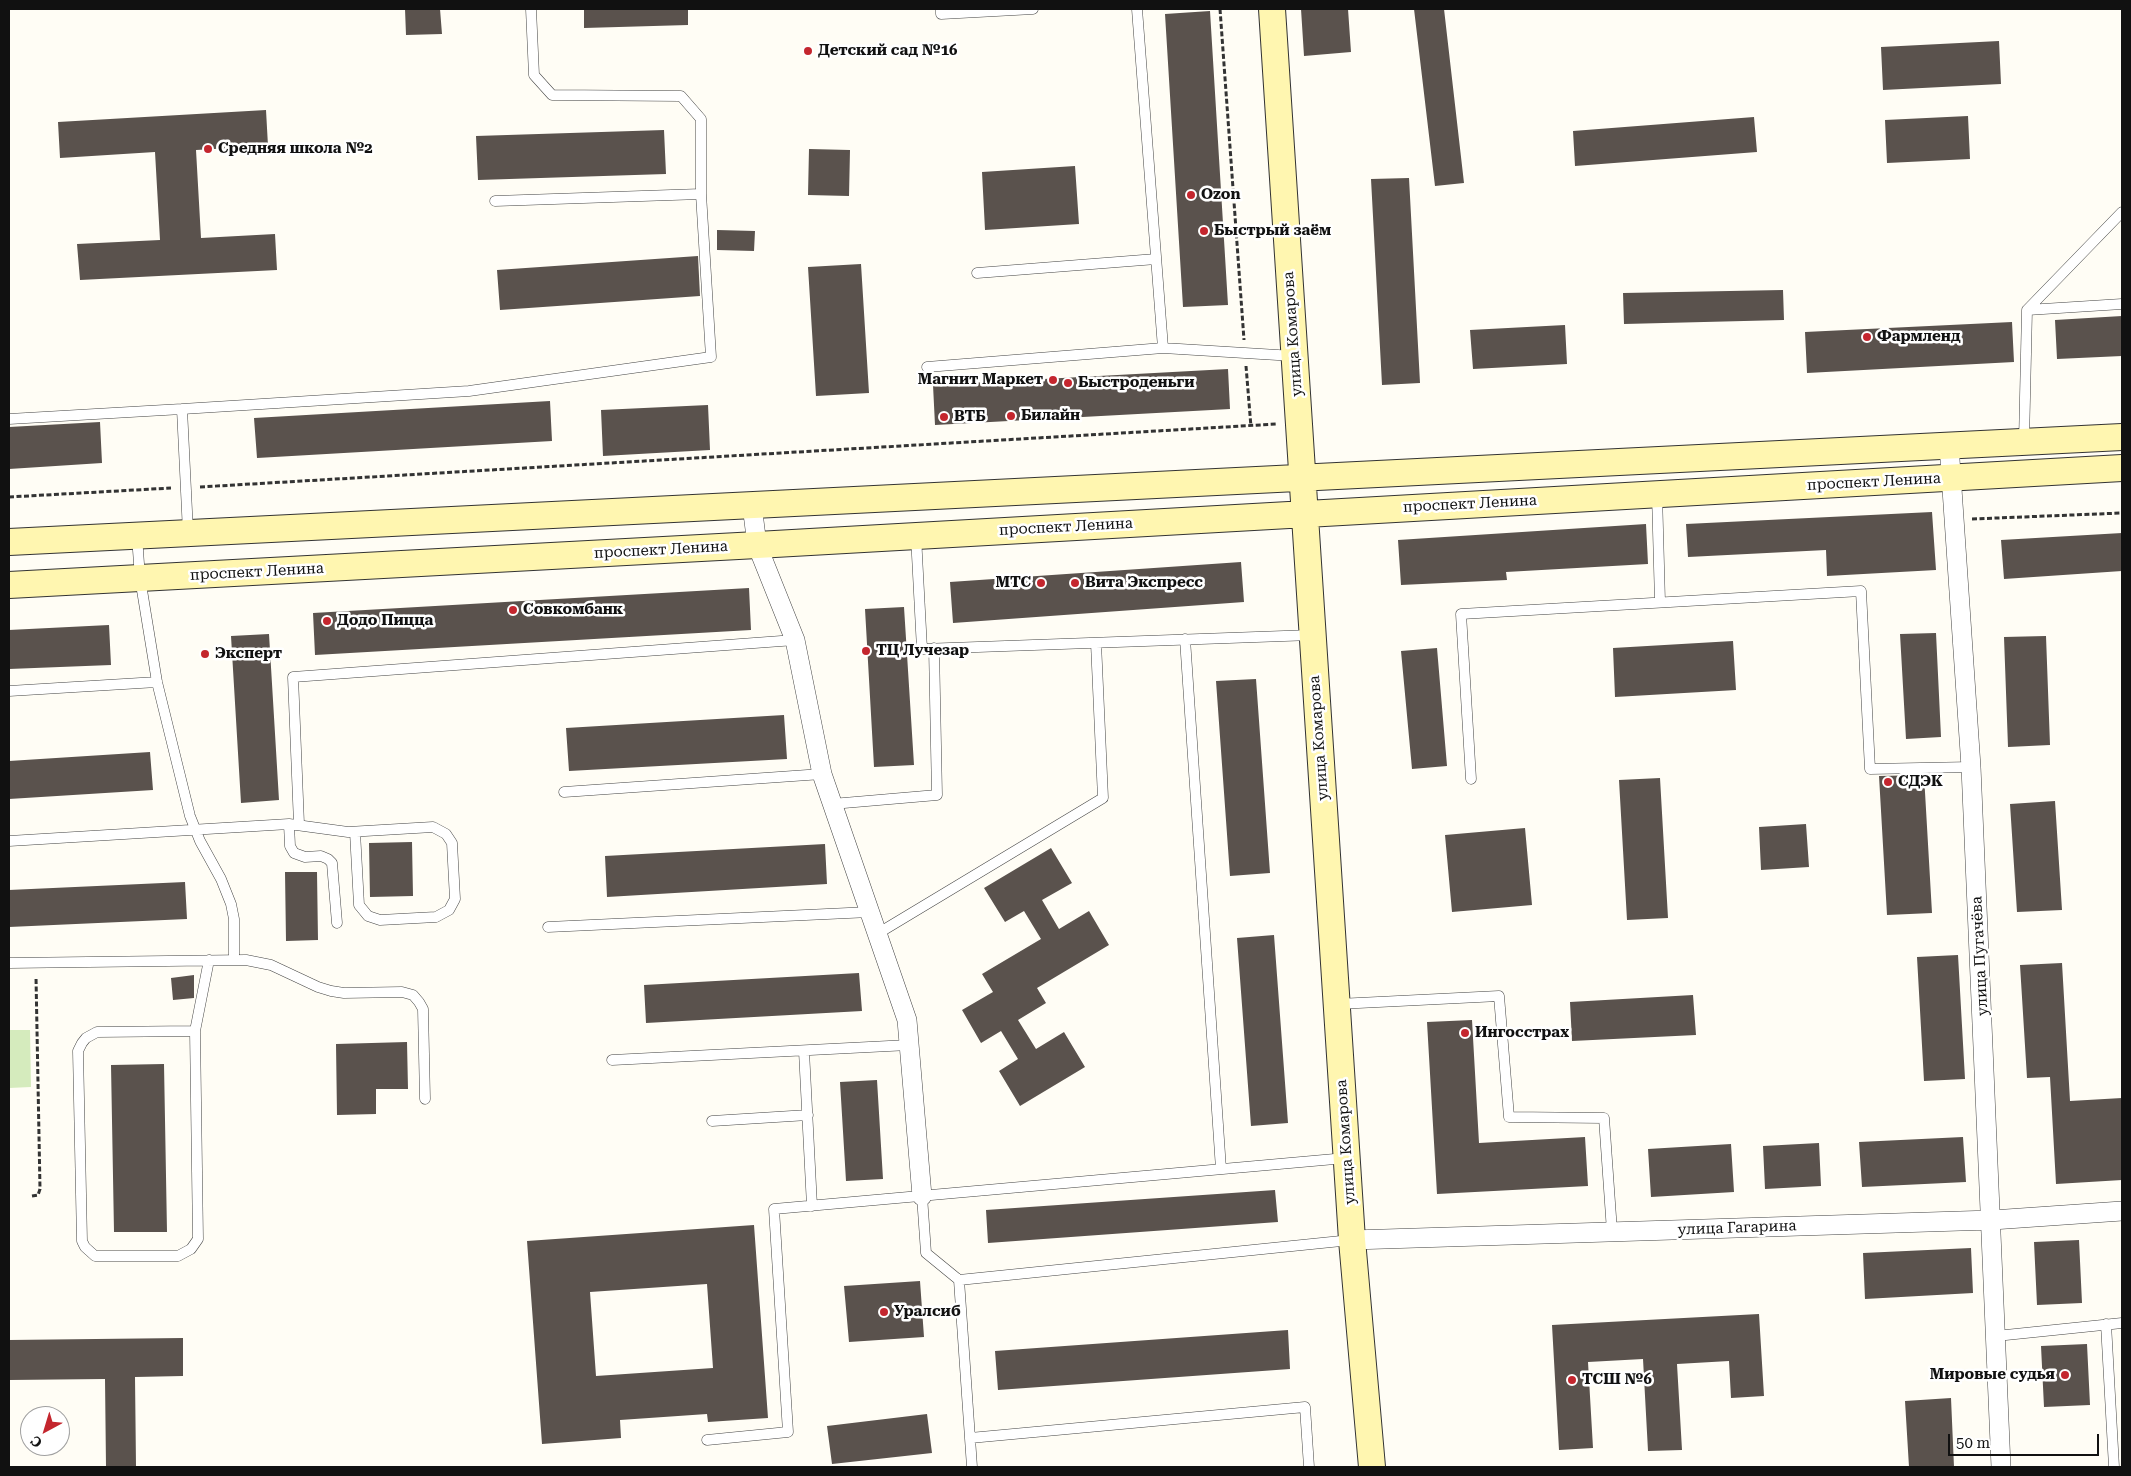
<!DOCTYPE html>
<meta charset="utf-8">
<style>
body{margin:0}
#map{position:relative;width:2131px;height:1476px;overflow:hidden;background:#fffdf5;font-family:"Roboto Serif",serif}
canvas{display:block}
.frame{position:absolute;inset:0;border:10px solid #111;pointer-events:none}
.north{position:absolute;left:20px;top:1406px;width:50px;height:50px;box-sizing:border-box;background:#fff;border:1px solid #a0a0a0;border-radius:50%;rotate:219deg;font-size:14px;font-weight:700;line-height:20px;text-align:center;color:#111}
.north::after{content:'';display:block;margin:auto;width:18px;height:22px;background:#c4262e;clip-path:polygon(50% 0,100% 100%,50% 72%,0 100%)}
.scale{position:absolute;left:1948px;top:1434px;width:151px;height:22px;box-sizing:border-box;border:2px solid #111;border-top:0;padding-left:6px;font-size:15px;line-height:18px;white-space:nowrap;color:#111;-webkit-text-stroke:4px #fff;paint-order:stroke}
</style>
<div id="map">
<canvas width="2131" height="1476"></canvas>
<div class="frame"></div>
<div class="north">С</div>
<div class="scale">50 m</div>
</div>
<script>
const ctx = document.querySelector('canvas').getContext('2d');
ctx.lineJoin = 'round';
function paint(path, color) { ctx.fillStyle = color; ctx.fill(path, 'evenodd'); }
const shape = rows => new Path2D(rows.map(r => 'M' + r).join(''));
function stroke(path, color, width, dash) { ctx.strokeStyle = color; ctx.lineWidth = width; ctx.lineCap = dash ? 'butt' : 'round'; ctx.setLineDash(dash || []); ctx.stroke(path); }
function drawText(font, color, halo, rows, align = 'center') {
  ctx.font = font + ' "Roboto Serif",serif'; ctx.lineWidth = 5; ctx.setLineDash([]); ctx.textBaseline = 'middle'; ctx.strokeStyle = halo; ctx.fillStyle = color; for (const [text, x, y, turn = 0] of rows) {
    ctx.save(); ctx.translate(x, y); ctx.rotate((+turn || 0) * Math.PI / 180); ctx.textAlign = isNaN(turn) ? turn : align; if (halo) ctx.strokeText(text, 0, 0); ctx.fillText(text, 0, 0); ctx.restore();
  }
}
paint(shape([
 [9,1030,30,1030,31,1087,9,1088]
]), '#d5ebbd');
paint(shape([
 [405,9,440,9,442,34,406,35],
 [584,9,688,9,688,25,584,28],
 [1301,9,1348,9,1351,52,1304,56],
 [1414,9,1444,9,1464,183,1435,186],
 [1210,11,1228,305,1183,307,1165,14],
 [1999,41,2001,84,1883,90,1881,47],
 [266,110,268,146,196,150,201,238,275,234,277,270,80,280,77,244,160,240,155,152,60,158,58,122],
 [1968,116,1970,159,1887,163,1885,120],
 [1754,117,1757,152,1575,166,1573,131],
 [664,130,666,174,478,180,476,136],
 [809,149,850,150,849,196,808,195],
 [1075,166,1079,224,985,230,982,172],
 [1409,178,1420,383,1382,385,1371,179],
 [717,230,755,231,754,251,717,250],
 [698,256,700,296,500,310,497,270],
 [861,264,869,393,816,396,808,267],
 [1783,290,1784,320,1624,324,1623,293],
 [2122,316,2122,356,2057,359,2055,320],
 [2012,322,2014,362,1807,373,1805,332],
 [1565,325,1567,364,1473,369,1470,330],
 [1228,369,1230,409,935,425,933,385],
 [550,401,552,441,257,458,254,418],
 [708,405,710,450,603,456,601,410],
 [100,422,102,463,9,469,9,427],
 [1932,512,1936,570,1827,576,1826,550,1688,557,1686,524],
 [1646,524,1648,564,1506,572,1507,580,1401,585,1398,540],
 [2122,533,2122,571,2004,579,2001,540],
 [1241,562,1244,602,953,623,950,582],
 [749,588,751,630,315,655,313,613],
 [904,607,914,765,874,767,865,609],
 [109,625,111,665,9,669,9,630],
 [1936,633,1941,737,1906,739,1900,634],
 [269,634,279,800,241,803,231,636],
 [2046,636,2050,745,2008,747,2004,637],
 [1733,641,1736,690,1615,697,1613,648],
 [1437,648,1447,766,1412,769,1401,651],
 [1256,679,1270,873,1230,876,1216,681],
 [784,715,787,759,569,771,566,728],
 [150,752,153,790,9,799,9,761],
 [1924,775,1932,913,1887,915,1879,776],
 [1660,778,1668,918,1627,920,1619,780],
 [2055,801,2062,910,2017,912,2010,804],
 [1806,824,1809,867,1761,870,1759,827],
 [1525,828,1532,905,1452,912,1445,835],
 [412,842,413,896,370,897,369,843],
 [825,844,827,884,607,897,605,856],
 [1051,848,1072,883,1042,900,1059,929,1089,911,1109,945,1037,988,1046,1003,1018,1020,1036,1049,1064,1032,1085,1067,1020,1106,999,1071,1018,1059,1001,1031,981,1043,962,1010,993,992,982,974,1041,939,1024,911,1005,922,984,888],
 [285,872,317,872,318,940,286,941],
 [185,882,187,919,9,927,9,890],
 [1274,935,1288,1123,1251,1126,1237,938],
 [1958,955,1965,1079,1924,1081,1917,957],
 [2062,963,2070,1101,2122,1098,2122,1180,2056,1184,2050,1077,2027,1078,2020,965],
 [859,973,862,1011,646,1023,644,985],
 [194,975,194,998,173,1000,171,978],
 [1693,995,1696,1035,1572,1041,1570,1002],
 [1472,1020,1479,1143,1585,1137,1588,1186,1437,1194,1427,1022],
 [407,1042,408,1089,376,1089,376,1114,337,1115,336,1044],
 [164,1064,167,1232,114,1232,111,1065],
 [877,1080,883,1179,846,1181,840,1082],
 [1963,1137,1966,1182,1862,1187,1859,1142],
 [1819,1143,1821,1186,1765,1189,1763,1146],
 [1731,1144,1734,1192,1651,1197,1648,1149],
 [1275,1190,1278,1222,988,1243,986,1210],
 [754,1225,768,1418,708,1422,707,1414,620,1420,621,1438,542,1444,527,1241],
 [707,1284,713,1368,596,1376,590,1292],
 [2079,1240,2082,1303,2037,1305,2034,1242],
 [1971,1248,1973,1293,1865,1299,1863,1253],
 [920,1281,924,1337,849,1342,844,1286],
 [1759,1314,1764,1396,1731,1398,1729,1361,1677,1364,1682,1450,1648,1451,1643,1359,1588,1362,1593,1448,1559,1450,1552,1325],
 [1288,1330,1290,1369,998,1390,995,1351],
 [183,1338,183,1376,135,1377,136,1467,106,1467,105,1379,9,1380,9,1340],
 [2087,1344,2090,1405,2044,1407,2041,1346],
 [1951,1398,1954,1467,1909,1467,1905,1401],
 [927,1414,932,1453,832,1464,827,1426]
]), '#5a524d');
const lane = shape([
 [941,9,941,14,1033,9],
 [1137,9,1163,348,1294,356],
 [495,201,701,194],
 [977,273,1156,259],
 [2027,310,2122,304],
 [927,367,1163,348],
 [182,409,469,391,711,357,701,194,701,119,681,96,552,95,534,75,531,9],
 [9,419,182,409,188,532],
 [2024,441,2027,310,2122,212],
 [1657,494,1660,602],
 [137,536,140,578,157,682,190,816,200,841,221,879,231,904,234,919,234,959],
 [916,536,922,649,1312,635],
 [1185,639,1221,1169],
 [9,691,157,682],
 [1471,779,1461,614,1861,591,1870,769,1971,767],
 [564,792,822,774],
 [832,804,937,795,934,648],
 [289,824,290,846,294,853,305,857,321,856,328,859,332,863,337,923],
 [299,824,293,677,795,640],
 [9,841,289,824,348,832,433,827,446,834,452,843,455,899,449,910,436,917,380,920,368,916,359,905,355,832],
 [548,927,870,912],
 [877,934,1103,798,1096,643],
 [9,963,246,960,271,965,318,987,331,991,344,993,402,992,413,995,419,1002,423,1009,425,1099],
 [1338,1004,1499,996,1509,1117,1604,1118,1612,1231],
 [195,1031,198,1239,191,1249,178,1256,95,1256,85,1247,82,1241,78,1051,82,1043,86,1038,97,1032,195,1031],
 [195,1031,209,960],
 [804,1051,812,1206],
 [612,1060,909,1045],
 [712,1121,808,1115],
 [922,1196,926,1253,959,1280,1351,1240],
 [959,1280,972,1467],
 [2106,1324,2114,1467],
 [1996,1336,2122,1323],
 [970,1438,1305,1407,1309,1467],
 [707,1440,788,1432,774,1209,1346,1158]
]);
const street = shape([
 [1949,445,1971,767,2001,1467],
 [752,505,757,545,795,640,822,774,907,1020,922,1196],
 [1352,1240,1992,1220,2122,1211]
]);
const secondary = shape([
 [1272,9,1352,1240,1372,1467],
 [9,542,2122,437],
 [9,585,757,545,2122,468]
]);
stroke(lane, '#444', 11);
stroke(street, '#444', 20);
stroke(secondary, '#333', 28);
stroke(shape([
 [1220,9,1244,340],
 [1246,366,1251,427],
 [200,487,1276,424],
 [9,497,171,488],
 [1972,519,2122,513],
 [32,1196,38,1195,40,1189,36,977]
]), '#333', 3, [5, 2.5]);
stroke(lane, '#fff', 10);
stroke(street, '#fff', 19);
stroke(secondary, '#fff6b0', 26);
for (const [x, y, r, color] of [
 [808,51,5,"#c4262e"],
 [208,149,5,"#c4262e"],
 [1191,195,5,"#c4262e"],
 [1204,231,5,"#c4262e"],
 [1867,337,5,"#c4262e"],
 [1053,380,5,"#c4262e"],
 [1068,383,5,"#c4262e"],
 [1011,416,5,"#c4262e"],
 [944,417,5,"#c4262e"],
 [1041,583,5,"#c4262e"],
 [1075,583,5,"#c4262e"],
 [513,610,5,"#c4262e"],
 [327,621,5,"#c4262e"],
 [866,651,5,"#c4262e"],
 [205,654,5,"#c4262e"],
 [1888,782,5,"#c4262e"],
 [1465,1033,5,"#c4262e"],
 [884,1312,5,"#c4262e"],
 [2065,1375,5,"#c4262e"],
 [1572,1380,5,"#c4262e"]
]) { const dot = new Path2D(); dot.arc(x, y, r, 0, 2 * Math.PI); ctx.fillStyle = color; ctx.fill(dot); stroke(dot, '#fff', 2); }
drawText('bold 15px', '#111', '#fff', [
 ["Детский сад №16",818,51],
 ["Средняя школа №2",218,149],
 ["Ozon",1201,195],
 ["Быстрый заём",1214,231],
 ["Фармленд",1877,337],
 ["Магнит Маркет",1043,380,"right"],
 ["Быстроденьги",1078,383],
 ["Билайн",1021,416],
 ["ВТБ",954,417],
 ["МТС",1031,583,"right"],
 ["Вита Экспресс",1085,583],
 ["Совкомбанк",523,610],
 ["Додо Пицца",337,621],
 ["ТЦ Лучезар",876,651],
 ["Эксперт",215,654],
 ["СДЭК",1898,782],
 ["Ингосстрах",1475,1033],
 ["Уралсиб",894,1312],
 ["Мировые судья",2055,1375,"right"],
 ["ТСШ №6",1582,1380]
], 'left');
drawText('15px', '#111', '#fff', [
 ["улица Комарова",1293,334,-94],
 ["проспект Ленина",1874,482,-3],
 ["проспект Ленина",1470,504,-3],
 ["проспект Ленина",1066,527,-3],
 ["проспект Ленина",661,550,-3],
 ["проспект Ленина",257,572,-3],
 ["улица Комарова",1319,738,-94],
 ["улица Пугачёва",1980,956,-93],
 ["улица Комарова",1346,1142,-94],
 ["улица Гагарина",1737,1228,-2]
]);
</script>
